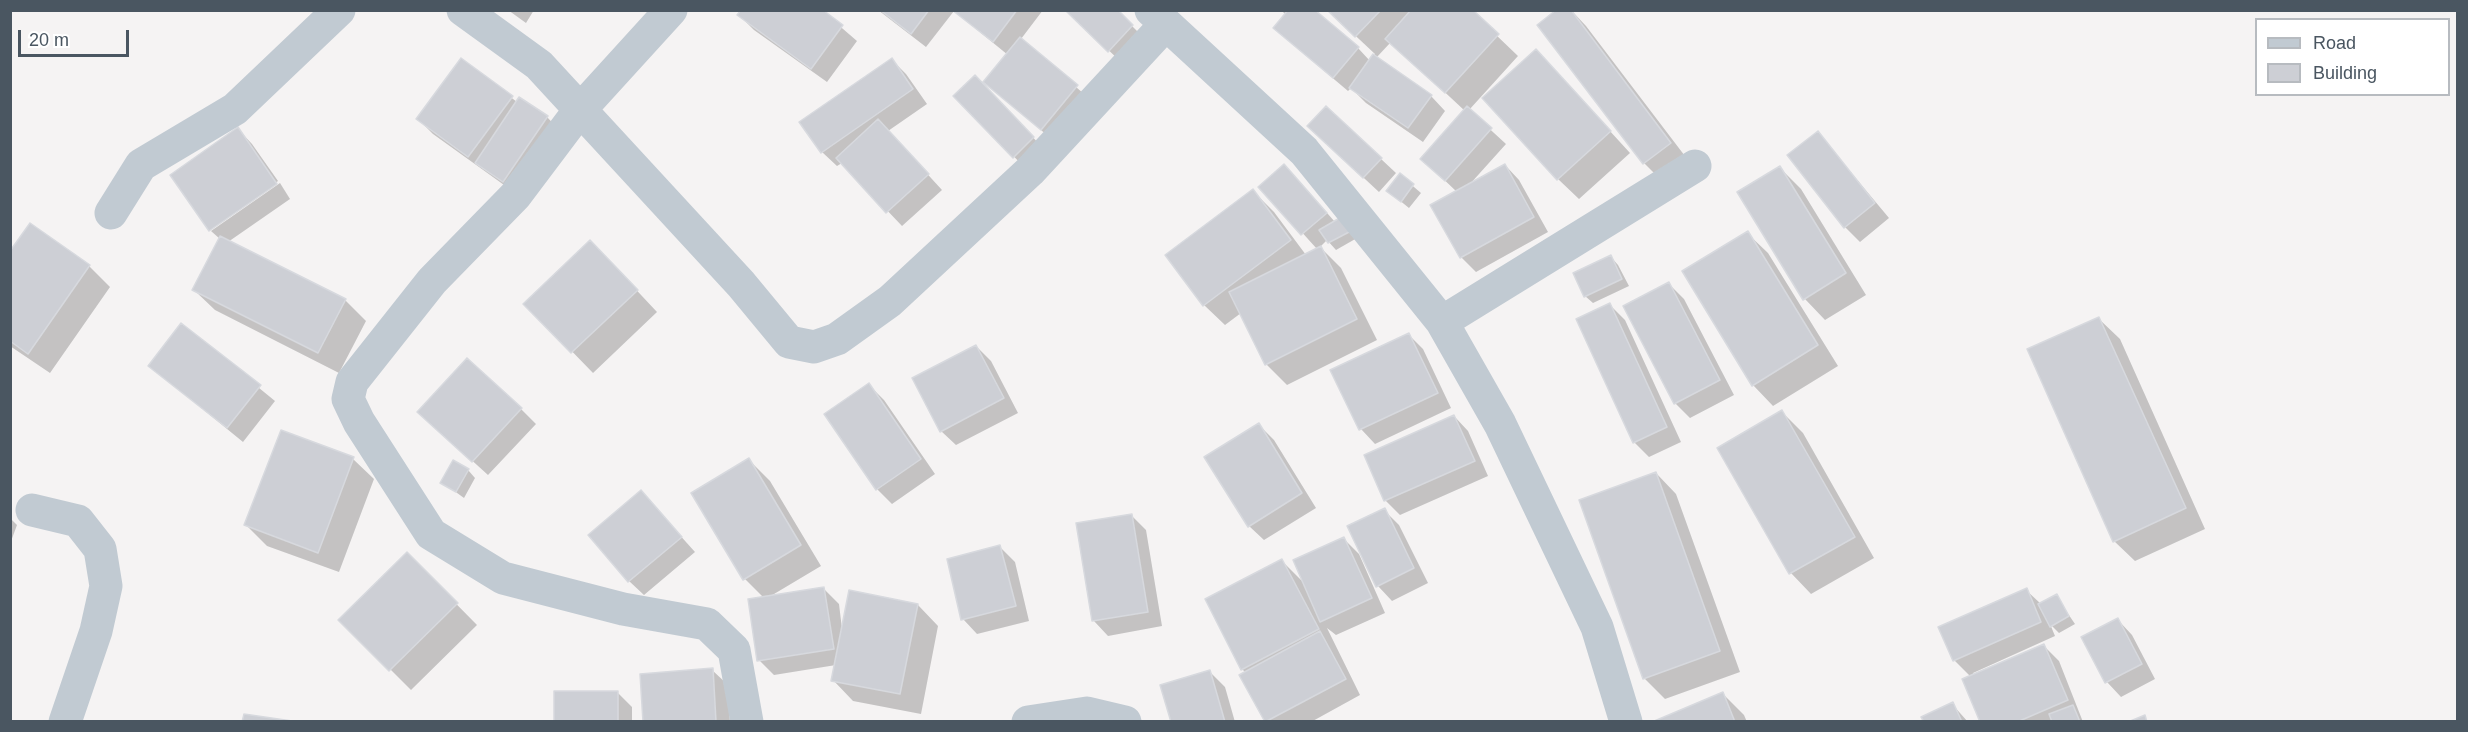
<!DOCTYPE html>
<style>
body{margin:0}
#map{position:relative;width:2468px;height:732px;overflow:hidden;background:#f5f3f3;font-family:Arial,sans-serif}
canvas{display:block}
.frame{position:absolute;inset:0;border:12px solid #4a5661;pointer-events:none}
.legend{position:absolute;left:2255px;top:18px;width:195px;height:78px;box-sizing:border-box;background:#fff;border:2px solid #b7bbc0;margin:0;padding:8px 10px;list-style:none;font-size:18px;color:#4a5661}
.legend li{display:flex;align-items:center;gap:12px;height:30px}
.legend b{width:30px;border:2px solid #b7bbc0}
.scale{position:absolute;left:18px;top:30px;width:111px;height:27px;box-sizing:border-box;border:3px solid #4a5661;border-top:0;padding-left:8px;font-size:18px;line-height:21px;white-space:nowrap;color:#4a5661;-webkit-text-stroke:4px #fff;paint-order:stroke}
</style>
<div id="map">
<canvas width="2468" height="732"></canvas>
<div class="frame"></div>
<ul class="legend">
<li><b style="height:8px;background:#c1cad2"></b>Road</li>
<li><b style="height:16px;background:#cdcfd5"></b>Building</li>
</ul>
<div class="scale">20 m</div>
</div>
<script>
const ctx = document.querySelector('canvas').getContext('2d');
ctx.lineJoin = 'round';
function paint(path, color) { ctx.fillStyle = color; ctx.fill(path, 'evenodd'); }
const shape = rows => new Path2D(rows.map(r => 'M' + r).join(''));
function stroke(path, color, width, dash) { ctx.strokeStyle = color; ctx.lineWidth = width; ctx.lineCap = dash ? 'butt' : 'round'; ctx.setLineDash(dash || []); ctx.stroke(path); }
paint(shape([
 [508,10,534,10,526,23],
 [821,10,857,41,827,82,754,30,739,15],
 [878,10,1043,10,1021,39,1092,101,1057,144,986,82,1008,55,954,11,926,47],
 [1116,10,1147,41,1124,65,1068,11],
 [1281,10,1287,10,1287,14,1358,48,1370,61,1375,54,1328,10,1470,10,1518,56,1469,110,1506,144,1470,184,1505,165,1519,180,1548,232,1476,272,1461,257,1457,192,1437,173,1465,111,1391,42,1376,58,1431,96,1445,111,1423,142,1366,103,1351,88,1348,91,1290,42,1286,15],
 [1571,10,1586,26,1691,164,1665,184,1644,163,1539,25],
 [462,60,517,102,547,117,561,132,518,195,433,134,418,119],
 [892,60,906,74,927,104,888,131,942,190,902,226,842,163,837,166,822,152],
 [1556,72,1630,153,1579,199,1558,179],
 [989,92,1048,153,1028,171,955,96],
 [238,129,252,144,278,181,210,228,210,230,172,175],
 [1818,133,1889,218,1860,242,1845,227],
 [1324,141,1381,159,1396,173,1379,192],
 [1780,168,1801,189,1866,295,1825,320,1805,299],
 [1400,175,1421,193,1409,208,1388,191],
 [1299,181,1335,222,1357,238,1336,250,1327,240,1320,247,1341,268,1377,340,1287,385,1266,364,1241,313,1225,325,1204,305,1253,191,1274,212,1306,255,1317,249,1261,187],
 [280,183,290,199,228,242,345,300,366,321,339,373,215,310,194,290,220,239,211,231],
 [30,225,89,266,110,287,50,373,10,346,10,254],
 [1747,233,1768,253,1838,366,1773,406,1753,385],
 [1611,257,1618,265,1629,286,1593,303,1585,296],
 [611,263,657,312,593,373,526,304],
 [1669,284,1684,299,1734,395,1690,418,1675,403],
 [1610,305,1625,320,1681,442,1649,457,1634,442],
 [2099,319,2120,339,2205,529,2135,561,2114,541],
 [182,325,275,401,243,442,150,366],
 [1408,334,1423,349,1451,408,1375,444,1361,429,1332,371],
 [976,346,991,361,1018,413,956,445,941,431],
 [869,385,884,400,935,474,892,504,877,489,826,414],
 [521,409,536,424,488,475,434,426],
 [1782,412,1803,433,1874,558,1811,594,1791,573,1719,448],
 [1454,416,1468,431,1488,476,1400,515,1385,500],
 [1259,425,1274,440,1316,508,1264,540,1249,526],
 [353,459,374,479,339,572,267,546,246,525],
 [749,460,770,481,821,566,769,597,824,589,839,604,842,629,918,605,938,626,921,714,853,701,833,680,836,665,774,675,759,660,764,598,745,579,693,493],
 [468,470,475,478,464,498,442,482],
 [1656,473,1676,494,1740,672,1665,699,1644,678],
 [641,492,695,552,644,595,629,581],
 [1384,510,1399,525,1428,583,1392,601,1378,586],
 [1131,515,1146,530,1162,626,1108,636,1094,621],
 [10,518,17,525,10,544],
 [1344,539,1359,554,1385,613,1336,635,1327,628,1360,695,1311,722,1266,722,1241,676,1246,673,1242,669,1282,561,1304,583],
 [1000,547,1015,562,1029,621,977,634,963,619],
 [407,554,477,625,411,690,341,620],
 [2026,590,2041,604,2056,596,2075,624,2059,633,2050,624,2055,636,1973,673,1974,676,2044,646,2059,661,2083,722,1981,722,1971,677,1954,660],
 [2118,620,2132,635,2155,679,2121,697,2107,682],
 [712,670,727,684,730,722,644,722],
 [1210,672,1225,687,1235,722,1172,722],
 [617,692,632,707,632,722,555,722],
 [1723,694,1744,715,1747,722,1656,722],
 [1952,704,1968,722,1925,722]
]), '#0003');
const building = shape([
 [741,10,823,10,843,25,811,69,737,15,741,10],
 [880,10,929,10,911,34,880,10],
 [952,10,1017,10,993,42,952,10],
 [1118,10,1133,25,1108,52,1066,11,1118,10],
 [1288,10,1315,10,1359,47,1333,78,1273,28,1288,10],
 [1327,10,1381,10,1355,37,1327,10],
 [1411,10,1473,10,1499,34,1445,93,1385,39,1411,10],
 [1556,10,1571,10,1671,143,1643,164,1537,25,1556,10],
 [1020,37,1078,85,1041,130,983,82,1020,37],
 [1536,49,1611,131,1557,180,1482,98,1536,49],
 [1373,54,1432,95,1408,128,1349,88,1373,54],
 [461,58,513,96,468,157,416,119,461,58],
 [892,58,913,89,821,153,799,122,892,58],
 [975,75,1034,137,1013,158,953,96,975,75],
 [519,97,548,116,503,182,475,163,519,97],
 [1326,106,1382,158,1363,178,1307,126,1326,106],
 [1467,106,1492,128,1445,181,1420,159,1467,106],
 [878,119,929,174,886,213,836,158,878,119],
 [238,127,277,184,209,231,170,175,238,127],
 [1818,131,1875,203,1844,228,1787,155,1818,131],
 [1284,164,1327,213,1301,235,1258,187,1284,164],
 [1505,164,1534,217,1460,258,1430,205,1505,164],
 [1780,166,1846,273,1803,300,1737,192,1780,166],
 [1400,173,1414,184,1401,202,1386,191,1400,173],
 [1253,189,1291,240,1203,306,1165,255,1253,189],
 [1343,216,1351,231,1328,243,1319,230,1343,216],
 [30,223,90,265,28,354,10,341,10,251,30,223],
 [1748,231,1818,345,1752,386,1682,271,1748,231],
 [220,236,346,299,318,353,192,290,220,236],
 [590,240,638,290,571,353,523,304,590,240],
 [1321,246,1357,319,1265,365,1229,292,1321,246],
 [1611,255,1622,279,1584,297,1573,273,1611,255],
 [1669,282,1720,380,1674,404,1623,306,1669,282],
 [1610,303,1667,427,1633,443,1576,319,1610,303],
 [2099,317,2186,508,2113,542,2027,349,2099,317],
 [181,323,261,385,227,428,148,366,181,323],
 [1409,333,1438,393,1359,430,1330,370,1409,333],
 [976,345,1004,398,940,432,912,378,976,345],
 [467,358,522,408,472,462,417,412,467,358],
 [869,383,921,459,876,490,824,414,869,383],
 [1782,410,1855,537,1789,574,1717,448,1782,410],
 [1454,415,1475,461,1384,501,1364,455,1454,415],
 [1259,423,1302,493,1248,527,1204,457,1259,423],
 [281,430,354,457,318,553,244,525,281,430],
 [749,458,801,545,743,580,691,493,749,458],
 [453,460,469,469,456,492,440,483,453,460],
 [1656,472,1720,651,1643,679,1579,500,1656,472],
 [641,490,682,537,628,582,588,535,641,490],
 [1385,508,1414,568,1376,587,1347,526,1385,508],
 [1132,514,1148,612,1092,621,1076,523,1132,514],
 [1344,537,1372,598,1320,622,1293,560,1344,537],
 [1000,545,1016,606,961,620,947,559,1000,545],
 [407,552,458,603,389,671,338,620,407,552],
 [1282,559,1319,629,1241,670,1205,599,1282,559],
 [824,587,834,649,757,661,748,599,824,587],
 [2027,588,2041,622,1953,661,1938,627,2027,588],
 [849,590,918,604,900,694,831,681,849,590],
 [2057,594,2069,616,2050,627,2038,604,2057,594],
 [2118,618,2142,664,2105,683,2081,637,2118,618],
 [1320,631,1346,679,1265,722,1239,675,1320,631],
 [2044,644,2068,700,2017,722,1980,722,1962,679,2044,644],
 [713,668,716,722,643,722,640,674,713,668],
 [1210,670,1225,722,1171,722,1160,685,1210,670],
 [554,691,618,691,618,722,554,722,554,691],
 [1723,692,1735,722,1652,722,1723,692],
 [1953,702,1962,722,1924,722,1921,717,1953,702],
 [2073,705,2080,722,2052,722,2049,714,2073,705],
 [244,714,299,722,242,722,244,714],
 [2145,715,2147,722,2128,722,2145,715]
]);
paint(building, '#cdcfd5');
stroke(building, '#d7d9de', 1.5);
stroke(shape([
 [463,10,539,65,741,284,789,342,814,347,837,339,890,301,1030,171,1165,25],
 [671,10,579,111,515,196,432,281,352,382,348,399,359,422,431,534,503,578,623,609,707,624,734,650,747,722],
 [1151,10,1304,151,1442,322,1500,424,1597,627,1626,722],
 [111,213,141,165,235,109,339,10],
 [1442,322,1695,166],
 [32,510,78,521,100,549,106,586,96,631,65,722],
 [1028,722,1087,713,1125,722]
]), '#c1cad2', 33);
</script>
